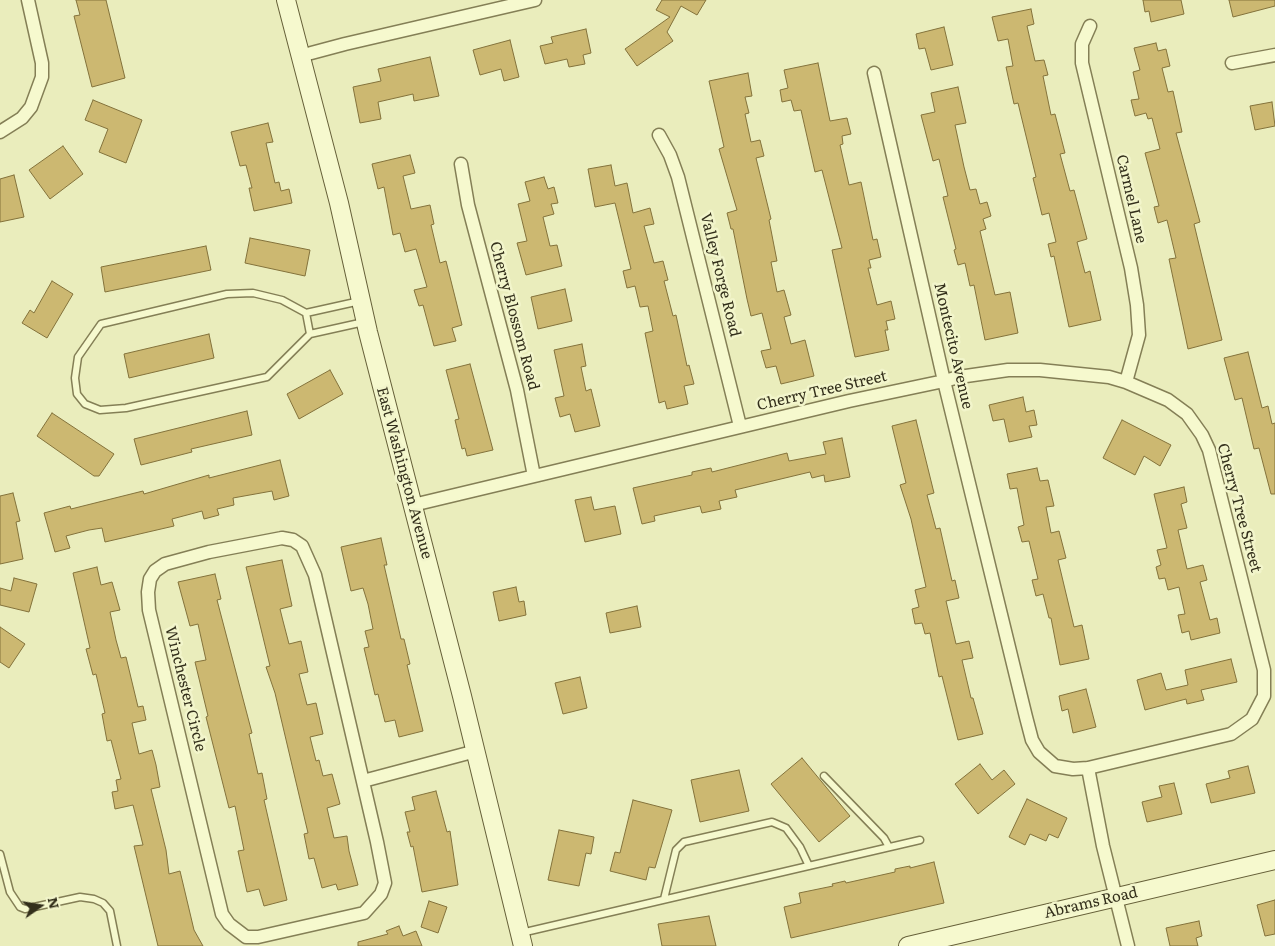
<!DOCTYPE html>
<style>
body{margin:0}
#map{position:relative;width:1275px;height:946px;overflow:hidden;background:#eaedbc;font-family:Literata,serif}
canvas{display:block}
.north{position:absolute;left:15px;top:881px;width:50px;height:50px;-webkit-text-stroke:4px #f2f5cb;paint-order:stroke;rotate:77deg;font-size:14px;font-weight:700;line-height:20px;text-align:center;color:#332f1b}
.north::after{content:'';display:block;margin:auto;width:18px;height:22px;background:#332f1b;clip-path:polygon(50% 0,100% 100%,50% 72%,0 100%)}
</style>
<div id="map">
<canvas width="1275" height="946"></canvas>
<div class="north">N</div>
</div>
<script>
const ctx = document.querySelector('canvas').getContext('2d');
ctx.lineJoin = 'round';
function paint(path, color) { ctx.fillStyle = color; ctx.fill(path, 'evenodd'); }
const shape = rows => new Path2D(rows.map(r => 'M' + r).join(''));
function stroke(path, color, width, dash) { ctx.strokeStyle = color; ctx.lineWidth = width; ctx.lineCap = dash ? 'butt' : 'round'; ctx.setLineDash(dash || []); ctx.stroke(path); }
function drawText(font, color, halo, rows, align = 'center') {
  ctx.font = font + ' Literata,serif'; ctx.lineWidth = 5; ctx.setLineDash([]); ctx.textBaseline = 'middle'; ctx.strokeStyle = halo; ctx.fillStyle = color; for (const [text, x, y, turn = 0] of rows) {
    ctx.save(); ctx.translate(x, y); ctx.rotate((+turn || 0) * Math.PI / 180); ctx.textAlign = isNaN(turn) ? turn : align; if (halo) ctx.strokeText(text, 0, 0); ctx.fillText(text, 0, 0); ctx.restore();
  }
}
const building = shape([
 [76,0,106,0,125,78,92,87,74,16,80,15,76,0],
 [662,0,706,0,697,15,681,6,667,32,673,41,637,66,625,49,670,17,656,10,662,0],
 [1143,0,1181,0,1184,14,1151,22,1149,11,1145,12,1143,0],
 [1229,0,1275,0,1275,6,1233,17,1229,0],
 [1031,9,1034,24,1027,26,1035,61,1044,60,1048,75,1043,76,1051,115,1055,114,1065,153,1060,154,1070,191,1074,190,1087,239,1077,242,1085,273,1090,271,1101,320,1069,327,1054,256,1051,257,1048,244,1056,242,1049,213,1042,215,1033,178,1036,177,1018,103,1014,104,1006,67,1013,66,1008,39,998,41,992,17,1031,9],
 [944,27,953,65,931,70,925,48,919,49,916,34,944,27],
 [586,29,591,53,583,55,585,64,569,67,567,59,545,64,540,46,553,43,551,37,586,29],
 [510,40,519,77,504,81,501,69,480,75,473,50,510,40],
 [1156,43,1158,51,1166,49,1170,66,1162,68,1168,92,1173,91,1182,132,1176,133,1200,222,1194,224,1222,340,1188,349,1169,259,1176,258,1167,220,1158,223,1154,207,1159,206,1145,153,1160,149,1152,118,1148,119,1146,113,1135,116,1131,100,1139,99,1133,72,1140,70,1134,48,1156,43],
 [430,57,439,96,414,101,413,94,378,102,381,119,360,123,353,87,381,81,378,69,430,57],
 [818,63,830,121,847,118,851,134,842,136,843,144,840,145,849,185,861,182,873,240,877,239,881,257,869,260,871,268,868,268,877,305,891,301,895,319,886,321,888,330,885,330,889,350,855,357,832,250,842,248,822,170,815,172,801,110,794,111,791,100,782,102,780,90,788,88,784,70,818,63],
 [748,73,752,96,745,97,749,113,745,114,751,142,760,140,764,156,756,158,771,219,769,220,777,261,771,262,777,292,784,290,791,315,784,317,791,344,805,340,814,376,781,384,776,366,766,368,761,351,771,349,762,313,751,316,747,299,733,229,731,229,727,213,737,210,719,149,724,147,709,81,748,73],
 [958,87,966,123,955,125,964,167,970,190,976,189,980,204,987,202,991,216,983,219,986,229,980,231,987,261,995,295,1010,292,1018,333,985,340,974,285,970,286,965,263,958,265,954,250,956,249,943,197,948,196,939,159,933,161,921,115,935,112,931,93,958,87],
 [93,100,142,120,126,163,99,152,108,129,85,120,93,100],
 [1272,102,1275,126,1255,130,1250,106,1272,102],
 [268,123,273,142,266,143,275,183,279,182,281,191,289,189,292,203,254,211,249,188,252,188,246,165,240,166,231,132,268,123],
 [63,146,83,174,50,199,29,170,63,146],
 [410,155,415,173,403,176,411,209,430,205,434,224,431,225,440,263,446,261,462,325,452,328,456,341,434,346,423,305,419,306,414,290,427,287,416,249,405,252,400,233,393,235,384,187,378,189,372,164,410,155],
 [611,165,615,186,627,183,633,213,650,208,654,224,644,226,654,263,663,261,668,280,664,281,673,316,676,315,687,366,689,365,694,384,684,386,688,404,667,409,665,401,659,403,645,333,653,331,648,306,640,307,635,286,627,288,623,271,631,269,615,203,595,207,588,169,611,165],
 [14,175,24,217,0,222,0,179,14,175],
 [544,177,548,189,554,187,558,203,551,204,554,214,543,217,550,246,557,245,562,266,526,275,517,243,527,241,518,204,530,201,525,182,544,177],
 [250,238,310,250,305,276,245,263,250,238],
 [206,246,211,270,105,292,101,267,206,246],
 [52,281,73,294,47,338,22,323,30,310,34,313,52,281],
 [565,289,572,321,538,329,531,297,565,289],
 [209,334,214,358,129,378,124,354,209,334],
 [582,344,586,366,581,367,586,391,591,389,600,426,575,432,570,414,560,417,555,398,564,396,554,350,582,344],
 [1248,352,1262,408,1268,406,1272,424,1275,423,1275,494,1271,494,1259,448,1254,449,1242,398,1235,400,1224,358,1248,352],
 [470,364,493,450,467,456,465,448,462,449,455,420,459,419,446,370,470,364],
 [330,370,343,394,299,419,287,394,330,370],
 [1023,397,1026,412,1034,410,1037,425,1029,426,1032,437,1009,442,1004,419,993,421,989,405,1023,397],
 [247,411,252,435,191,449,192,452,141,465,134,439,247,411],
 [52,413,114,454,99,476,94,476,37,436,52,413],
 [916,420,934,493,927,495,936,529,940,528,952,581,955,580,959,598,946,601,956,644,969,641,973,658,962,660,971,698,973,698,983,734,958,740,942,676,939,677,930,633,925,634,922,623,915,624,912,609,919,607,915,590,926,587,911,519,900,485,906,483,892,426,916,420],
 [1122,420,1171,445,1160,466,1144,456,1135,475,1103,458,1122,420],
 [842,438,850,477,825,482,824,475,812,478,810,472,735,490,737,497,719,501,721,509,702,513,700,506,654,516,655,521,642,524,633,488,692,475,692,472,711,468,712,472,787,453,789,461,826,454,823,442,842,438],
 [280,460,289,496,274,500,272,491,233,498,234,505,217,509,219,515,204,519,202,511,172,519,174,526,105,542,102,528,89,530,66,536,70,548,55,552,44,513,70,506,71,509,143,491,144,494,209,475,209,478,280,460],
 [1037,468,1040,481,1048,480,1054,506,1046,507,1051,533,1059,531,1066,558,1058,560,1074,627,1082,625,1089,659,1060,665,1051,618,1049,618,1043,594,1036,596,1032,580,1038,579,1029,541,1022,542,1018,527,1024,525,1017,488,1010,489,1007,474,1037,468],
 [1184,487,1187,502,1181,504,1187,528,1178,530,1187,569,1203,565,1207,580,1200,582,1210,620,1217,618,1220,633,1191,640,1189,631,1182,633,1178,615,1185,614,1179,587,1168,590,1165,578,1159,579,1156,567,1161,565,1157,550,1167,548,1154,494,1184,487],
 [13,493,20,521,16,522,23,559,0,564,0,496,13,493],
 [591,497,594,510,615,506,621,534,585,542,575,500,591,497],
 [381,538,387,565,384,565,401,639,404,639,410,664,407,665,423,731,399,737,395,720,385,722,378,694,375,695,364,648,369,647,365,631,373,629,368,604,363,588,351,591,341,547,381,538],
 [282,560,292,606,280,609,283,621,289,644,301,641,308,672,299,674,307,705,316,703,323,734,310,737,316,761,319,760,323,776,332,774,340,804,327,808,334,838,347,836,349,851,358,885,338,890,336,884,322,888,314,858,309,859,304,834,308,833,275,693,266,667,270,666,246,567,282,560],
 [97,567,101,585,112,582,120,610,110,612,116,640,121,658,126,657,138,707,143,706,146,720,132,723,139,754,152,750,156,765,160,787,151,789,166,850,169,874,180,871,194,930,203,946,158,946,134,846,143,845,133,805,115,809,112,792,118,791,116,780,121,779,111,740,107,741,102,714,105,713,96,674,93,675,86,649,90,648,73,573,97,567],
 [215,574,221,599,217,600,252,733,249,734,258,774,262,773,267,799,264,800,287,900,264,906,259,889,247,892,238,851,244,850,235,806,229,808,206,717,208,716,195,662,206,660,198,624,190,626,178,582,215,574],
 [14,578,37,584,29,612,0,605,0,588,11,591,14,578],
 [516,587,519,602,524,601,526,615,499,621,493,592,516,587],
 [637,606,641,627,610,633,606,613,637,606],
 [0,627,25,644,9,668,0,662,0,627],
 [1231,659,1237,682,1201,690,1204,700,1187,704,1186,699,1145,710,1137,680,1161,673,1166,690,1188,685,1185,670,1231,659],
 [580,677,587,708,563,714,555,683,580,677],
 [1086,689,1096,727,1073,733,1068,709,1062,711,1059,696,1086,689],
 [802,758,850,816,819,842,771,784,802,758],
 [980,764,992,780,1004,770,1015,784,978,814,955,784,980,764],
 [1248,766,1255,793,1211,803,1206,784,1230,778,1228,771,1248,766],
 [739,770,749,811,700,822,691,780,739,770],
 [1174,783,1182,814,1147,822,1142,802,1162,797,1159,786,1174,783],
 [436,791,447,832,450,831,458,885,422,892,413,846,411,847,407,832,410,832,405,812,415,810,412,797,436,791],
 [1027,799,1067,818,1058,838,1049,834,1046,841,1030,834,1025,845,1009,837,1027,799],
 [633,800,672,810,655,868,649,867,646,880,610,871,615,852,620,853,633,800],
 [559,830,594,837,591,854,586,853,579,886,548,880,559,830],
 [934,862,944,903,791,938,784,907,801,903,799,893,833,886,832,884,845,881,846,883,895,872,895,869,910,866,910,868,934,862],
 [1275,900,1275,934,1265,936,1257,905,1275,900],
 [429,901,447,907,438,933,421,927,429,901],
 [709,916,716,946,662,946,658,924,709,916],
 [1199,921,1202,936,1196,938,1198,946,1170,946,1166,928,1199,921],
 [399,926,403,936,416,931,422,946,358,946,358,942,388,934,386,931,399,926]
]);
paint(building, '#ccb871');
stroke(building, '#83723b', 1);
const lane = shape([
 [360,301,306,313,282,300,253,293,227,294,101,324,78,357,75,378,77,394,85,404,100,410,126,408,267,377,310,334,364,322],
 [306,313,310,334],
 [824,776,884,838,889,847],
 [0,854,10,892,20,907,25,909,80,897,94,899,103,903,110,911,117,946],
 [664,899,676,850,684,842,772,822,786,828,800,847,809,866],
 [521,933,920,840]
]);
const street = shape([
 [1090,26,1082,44,1082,63,1131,268,1137,305,1139,335,1126,382],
 [300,56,345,44,535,0],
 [1232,63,1275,55],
 [0,132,22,118,31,107,42,77,42,63,28,0],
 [659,135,670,155,678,177,740,426],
 [461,164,468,205,517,390,534,476],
 [413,505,849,401,944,381,959,377,1008,370,1040,370,1109,377,1126,382,1168,400,1187,414,1202,435,1209,450,1264,670,1264,696,1252,719,1231,734,1088,768,1073,769,1055,766,1039,752,1032,740,1026,717,944,381,874,73],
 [282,538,293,540,302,546,315,575,377,842,385,883,381,894,364,913,258,937,246,937,229,924,222,914,149,610,148,592,150,579,155,571,165,564,209,552,282,538],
 [1088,768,1103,846,1128,946],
 [363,781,476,751]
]);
const secondary = shape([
 [286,0,339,203,368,332,462,696,523,946],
 [908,946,1275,860]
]);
stroke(lane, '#847f56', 9);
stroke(street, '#847f56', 15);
stroke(secondary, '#666039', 20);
stroke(lane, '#f6f9ce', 6);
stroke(street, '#f6f9ce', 12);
stroke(secondary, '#f6f9ce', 18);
drawText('15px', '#332f1b', '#f2f5cb', [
 ["Carmel Lane",1131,199,77],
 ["Valley Forge Road",720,275,76],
 ["Cherry Blossom Road",514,316,75],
 ["Montecito Avenue",953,346,77],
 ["Cherry Tree Street",822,391,-13],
 ["East Washington Avenue",404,473,75],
 ["Cherry Tree Street",1239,508,75],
 ["Winchester Circle",185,689,76],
 ["Abrams Road",1091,903,-13]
]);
</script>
